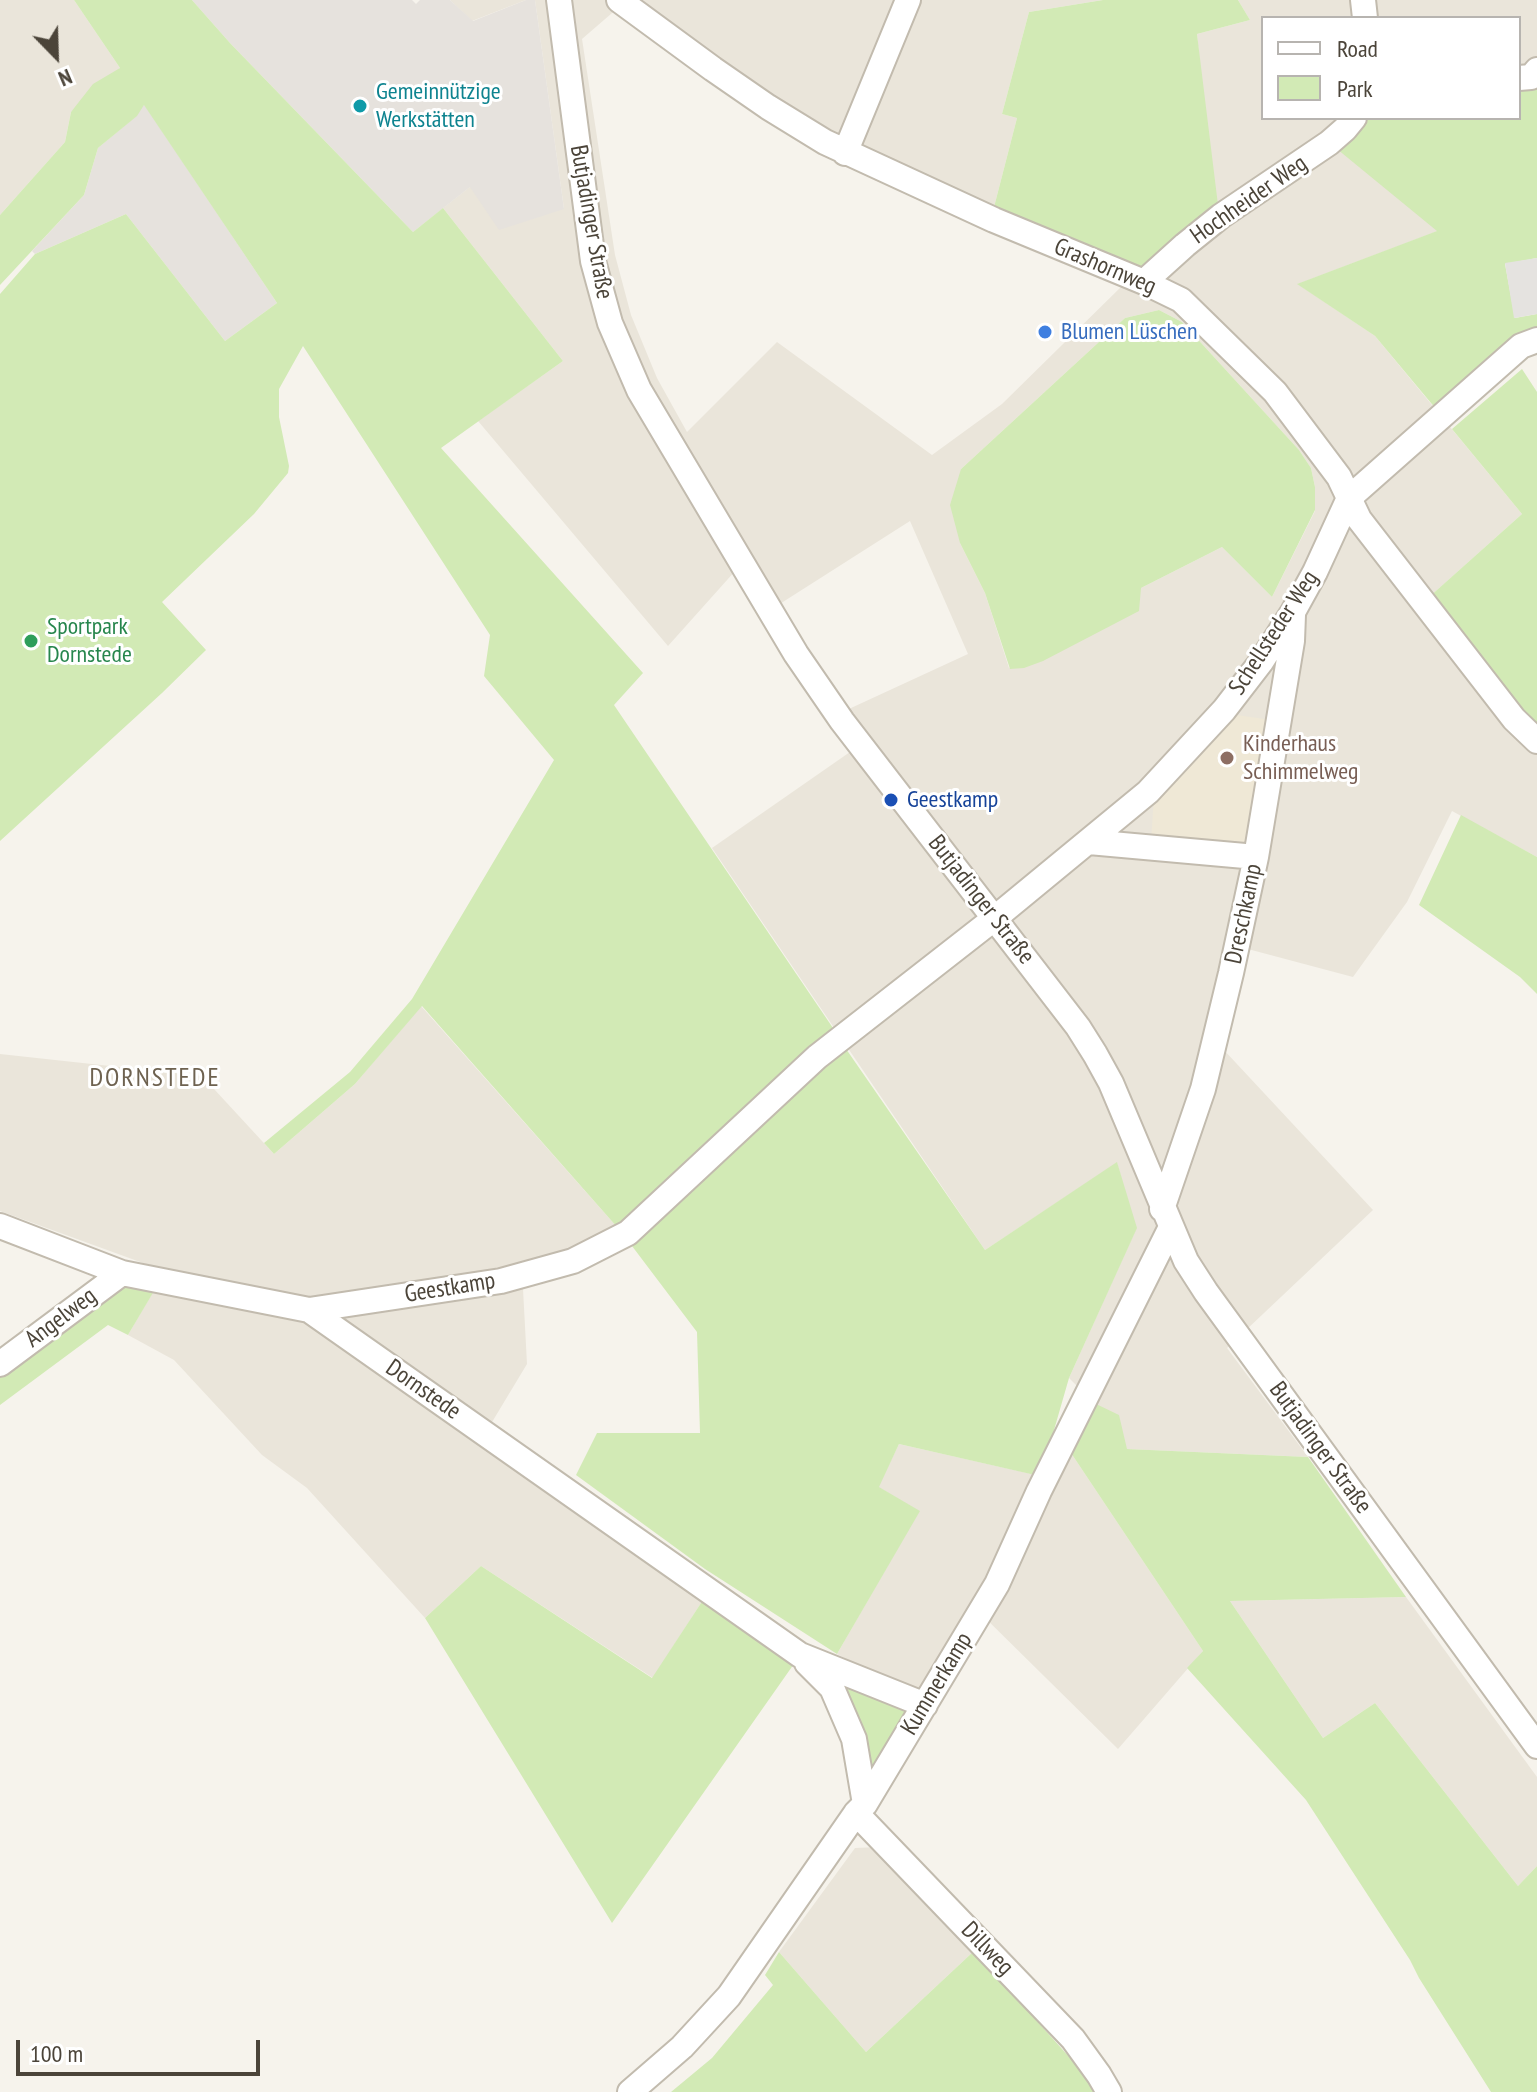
<!DOCTYPE html>
<meta charset="utf-8">
<style>
body{margin:0}
#map{position:relative;width:1537px;height:2092px;overflow:hidden;background:#f6f3ec;font-family:"PT Sans Narrow",sans-serif}
canvas{display:block}
.legend{position:absolute;left:1261px;top:16px;width:260px;height:104px;box-sizing:border-box;background:#fff;border:2px solid #b7b4b0;margin:0;padding:10px 14px;list-style:none;font-size:24px;color:#4b4439}
.legend li{display:flex;align-items:center;gap:16px;height:40px}
.legend b{width:40px;border:2px solid #b7b4b0}
.north{position:absolute;left:16px;top:16px;width:80px;height:80px;-webkit-text-stroke:6px #fff;paint-order:stroke;rotate:157deg;font-size:22px;font-weight:700;line-height:32px;text-align:center;color:#4b4439}
.north::after{content:'';display:block;margin:auto;width:28px;height:36px;background:#4b4439;clip-path:polygon(50% 0,100% 100%,50% 72%,0 100%)}
.scale{position:absolute;left:16px;top:2040px;width:244px;height:36px;box-sizing:border-box;border:4px solid #4b4439;border-top:0;padding-left:10px;font-size:24px;line-height:28px;white-space:nowrap;color:#4b4439;-webkit-text-stroke:6px #fff;paint-order:stroke}
</style>
<div id="map">
<canvas width="1537" height="2092"></canvas>
<ul class="legend">
<li><b style="height:10px;background:#fff"></b>Road</li>
<li><b style="height:22px;background:#d2eab5"></b>Park</li>
</ul>
<div class="north">N</div>
<div class="scale">100 m</div>
</div>
<script>
const ctx = document.querySelector('canvas').getContext('2d');
ctx.lineJoin = 'round';
function paint(path, color) { ctx.fillStyle = color; ctx.fill(path, 'evenodd'); }
const shape = rows => new Path2D(rows.map(r => 'M' + r).join(''));
function stroke(path, color, width, dash) { ctx.strokeStyle = color; ctx.lineWidth = width; ctx.lineCap = dash ? 'butt' : 'round'; ctx.setLineDash(dash || []); ctx.stroke(path); }
function drawText(font, color, halo, rows, align = 'center') {
  ctx.font = font + ' "PT Sans Narrow",sans-serif'; ctx.lineWidth = 6; ctx.setLineDash([]); ctx.textBaseline = 'middle'; ctx.strokeStyle = halo; ctx.fillStyle = color; for (const [text, x, y, turn = 0] of rows) {
    ctx.save(); ctx.translate(x, y); ctx.rotate((+turn || 0) * Math.PI / 180); ctx.textAlign = isNaN(turn) ? turn : align; if (halo) ctx.strokeText(text, 0, 0); ctx.fillText(text, 0, 0); ctx.restore();
  }
}
paint(shape([
 [0,0,74,0,120,68,71,112,65,142,0,215],
 [450,0,526,0,472,21],
 [535,0,1103,0,1029,12,1002,114,1017,118,993,211,1202,87,1197,34,1250,20,1238,0,1537,0,1537,90,1534,83,1519,84,1519,18,1263,18,1263,118,1361,118,1438,231,1298,284,1375,336,1522,514,1417,608,1537,750,1537,857,1452,811,1407,902,1353,977,1229,944,1209,1034,1373,1210,1227,1348,1308,1457,1126,1449,1094,1403,1069,1378,1136,1229,1117,1163,985,1250,712,848,850,752,825,720,968,654,910,521,764,614,736,570,668,646,478,421,563,361,443,208,471,186,564,209],
 [619,7,864,168,1123,285,1002,404,932,455,777,342,687,432,657,378,631,315,615,255,582,39],
 [1159,310,1182,322,1299,450,1311,468,1315,487,1315,511,1272,597,1222,547,1141,588,1009,668,985,593,960,543,961,469,1125,318],
 [421,1006,617,1227,570,1255,522,1270,527,1364,480,1442,703,1600,653,1678,481,1566,425,1618,307,1488,262,1455,174,1360,128,1335,165,1271,0,1211,0,1054,202,1076,274,1154,355,1084],
 [899,1444,1054,1479,1069,1450,1203,1651,1118,1749,973,1606,923,1699,837,1654,919,1511,878,1487],
 [1406,1597,1537,1777,1537,1866,1518,1886,1375,1703,1323,1738,1230,1601],
 [879,1847,974,1951,866,2052,779,1952,855,1848]
]), '#eae5da');
paint(shape([
 [192,0,412,0,416,4,420,0,450,0,473,21,526,0,535,0,564,209,499,230,470,187,413,232,230,43],
 [144,104,277,303,225,341,126,214,35,254,32,251,84,195,98,148,136,116]
]), '#e6e2dd');
paint(shape([
 [1230,714,1271,720,1251,849,1151,842,1154,796]
]), '#efe8d6');
paint(shape([
 [74,0,192,0,230,43,413,232,443,208,563,361,441,448,643,673,614,705,835,1031,617,1227,422,1006,355,1084,274,1154,264,1143,350,1072,412,999,554,760,484,676,490,635,303,346,279,389,279,417,289,466,288,473,254,514,162,602,206,650,162,693,0,841,0,294,35,254,126,214,225,341,277,303,144,105,137,116,98,148,84,195,0,285,0,215,65,142,71,112,93,84,120,68],
 [1103,0,1238,0,1250,20,1197,34,1218,205,1140,267,993,211,1017,118,1002,114,1029,12],
 [1534,82,1537,90,1537,258,1505,264,1515,318,1537,314,1537,333,1436,409,1375,336,1297,284,1437,231,1337,149,1361,118,1519,118,1519,84],
 [1159,310,1182,322,1299,450,1311,468,1315,487,1315,510,1272,597,1222,547,1141,588,1139,611,1043,661,1024,668,1010,669,985,593,960,543,950,505,961,469,1125,318],
 [1522,369,1537,392,1537,730,1428,598,1522,514,1452,429],
 [1461,815,1537,857,1537,994,1520,977,1419,905],
 [844,1046,985,1250,1117,1162,1137,1228,1069,1378,1052,1437,1035,1475,899,1444,879,1487,920,1511,837,1654,705,1569,576,1475,597,1433,700,1433,697,1332,632,1246],
 [122,1279,157,1286,128,1335,108,1325,0,1405,0,1370],
 [1094,1403,1119,1415,1127,1449,1308,1457,1406,1597,1230,1601,1323,1738,1375,1703,1518,1886,1537,1866,1537,2092,1491,2092,1419,1978,1410,1960,1306,1800,1187,1668,1203,1651,1069,1450],
 [481,1566,652,1678,703,1600,796,1661,612,1923,425,1618],
 [823,1670,915,1711,868,1790],
 [974,1951,1089,2079,1097,2092,671,2092,712,2058,773,1985,765,1975,779,1952,866,2052]
]), '#d2eab5');
paint(shape([
 [1537,258,1537,314,1514,318,1505,263]
]), '#e5e3e0');
const minor = shape([
 [559,0,593,261,610,323,639,390,796,654,842,721,1078,1027,1095,1054,1111,1083,1186,1261,1206,1292,1537,1746],
 [619,0,713,69,768,107,825,142,994,220,1144,282,1181,300,1275,392,1339,477,1359,519,1514,719,1537,741],
 [1363,0,1365,18],
 [1519,78,1531,77,1537,70],
 [845,153,908,0],
 [1144,282,1185,245,1221,216,1329,143,1345,129,1354,118],
 [1089,842,1256,857],
 [1162,1209,1203,1089,1231,973,1256,857,1292,641,1293,615],
 [0,1226,122,1273,309,1310,800,1655,925,1705],
 [309,1310,501,1281,573,1261,628,1233,817,1057,995,918,1148,792,1224,710,1261,662,1293,612,1315,572,1349,498,1521,346,1537,340],
 [0,1364,122,1273],
 [807,1663,832,1688,854,1739,865,1804],
 [856,1813,1073,2039,1099,2075,1109,2092],
 [630,2092,682,2047,729,1996,856,1813,865,1804,997,1584,1039,1491,1171,1227]
]);
stroke(minor, '#c2bbae', 28);
stroke(minor, '#fff', 24);
for (const [x, y, r, color] of [
 [360,106,8,"#0f9aa8"],
 [1045,332,8,"#3f7fe0"],
 [31,641,8,"#2e9e5b"],
 [1227,758,8,"#8d6e63"],
 [891,800,8,"#1a4fb4"]
]) { const dot = new Path2D(); dot.arc(x, y, r, 0, 2 * Math.PI); ctx.fillStyle = color; ctx.fill(dot); stroke(dot, '#fff', 3); }
drawText('24px', '#0d838f', '#fff', [
 ["Gemeinnützige",376,92],
 ["Werkstätten",376,120]
], 'left');
drawText('24px', '#4b4439', '#fff', [
 ["Hochheider Weg",1249,200,-35],
 ["Butjadinger Straße",591,222,80],
 ["Grashornweg",1105,267,23],
 ["Schellsteder Weg",1274,633,-57],
 ["Butjadinger Straße",981,900,52],
 ["Dreschkamp",1244,914,-78],
 ["Geestkamp",450,1288,-9],
 ["Angelweg",61,1318,-37],
 ["Dornstede",423,1390,35],
 ["Butjadinger Straße",1320,1448,54],
 ["Kummerkamp",937,1684,-59],
 ["Dillweg",987,1949,46]
]);
drawText('24px', '#366cbe', '#fff', [
 ["Blumen Lüschen",1061,332]
], 'left');
drawText('24px', '#27864d', '#fff', [
 ["Sportpark",47,627],
 ["Dornstede",47,655]
], 'left');
drawText('24px', '#785e54', '#fff', [
 ["Kinderhaus",1243,744],
 ["Schimmelweg",1243,772]
], 'left');
drawText('24px', '#164399', '#fff', [
 ["Geestkamp",907,800]
], 'left');
ctx.letterSpacing = '2px';
drawText('26px', '#6e6250', '#fff', [
 ["DORNSTEDE",155,1079]
]);
ctx.letterSpacing = '0px';
</script>
